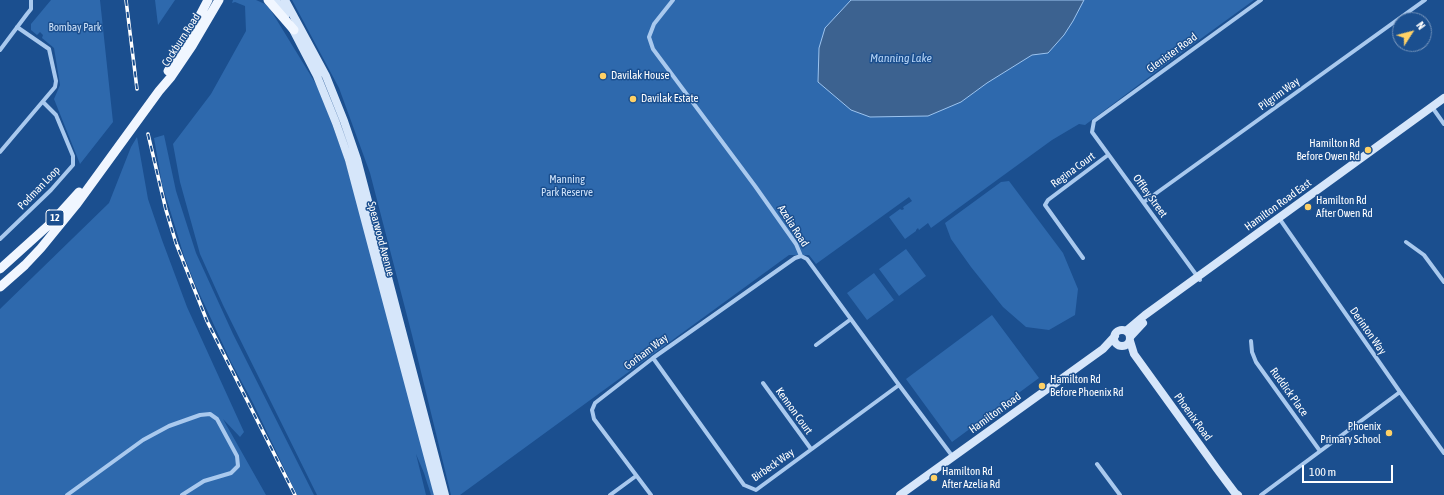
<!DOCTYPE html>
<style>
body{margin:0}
#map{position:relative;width:1444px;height:495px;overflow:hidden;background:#1b4f8f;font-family:"Asap Condensed",sans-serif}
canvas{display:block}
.north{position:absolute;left:1392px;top:12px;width:40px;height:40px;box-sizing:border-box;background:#1b4f8f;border:1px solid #7695bc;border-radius:50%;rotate:54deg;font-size:11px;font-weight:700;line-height:16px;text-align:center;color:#fff}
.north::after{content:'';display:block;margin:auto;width:14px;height:18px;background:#ffd166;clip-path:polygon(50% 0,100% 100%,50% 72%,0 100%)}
.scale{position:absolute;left:1302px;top:465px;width:91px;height:18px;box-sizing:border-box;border:2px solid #fff;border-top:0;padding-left:5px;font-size:12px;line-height:14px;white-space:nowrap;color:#fff;-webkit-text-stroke:3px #1b4f8f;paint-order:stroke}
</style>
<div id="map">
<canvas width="1444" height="495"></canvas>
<div class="north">N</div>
<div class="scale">100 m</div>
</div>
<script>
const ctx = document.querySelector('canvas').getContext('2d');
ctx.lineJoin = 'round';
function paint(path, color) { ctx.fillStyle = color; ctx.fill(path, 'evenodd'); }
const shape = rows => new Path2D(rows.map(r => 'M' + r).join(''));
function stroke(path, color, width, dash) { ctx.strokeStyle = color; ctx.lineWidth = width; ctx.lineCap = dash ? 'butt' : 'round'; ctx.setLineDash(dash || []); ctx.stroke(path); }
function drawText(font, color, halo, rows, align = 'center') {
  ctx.font = font + ' "Asap Condensed",sans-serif'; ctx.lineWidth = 3; ctx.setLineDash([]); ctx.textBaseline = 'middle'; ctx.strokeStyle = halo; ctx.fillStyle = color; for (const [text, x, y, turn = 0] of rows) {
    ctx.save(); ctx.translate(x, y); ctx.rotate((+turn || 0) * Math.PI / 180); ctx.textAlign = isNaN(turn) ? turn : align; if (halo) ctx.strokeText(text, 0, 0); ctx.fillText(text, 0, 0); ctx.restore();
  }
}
paint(shape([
 [51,0,100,0,113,122,80,164,54,99,60,85,54,48,42,38,43,35,40,32,37,35,31,30,31,24],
 [155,0,175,0,158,25],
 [233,0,256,0,265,4,270,9,319,89,343,154,354,191,435,495,431,495,424,473,416,454,426,495,317,495,223,305,200,254,180,182,173,144,211,94,246,31,245,6,235,2,232,3],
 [292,0,1254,0,1173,59,1085,125,1079,124,1052,140,931,228,928,223,919,230,918,228,916,230,916,231,905,239,889,217,900,209,902,210,904,209,903,207,912,201,909,197,816,264,809,255,789,255,460,495,451,495,412,335,370,173,339,88],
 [164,135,176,191,196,253,233,334,314,495,297,495,253,403,231,362,195,284,184,256,162,184,154,138],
 [137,137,148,199,162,240,187,307,244,432,240,437,223,419,266,495,0,495,0,309,109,203,131,147],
 [1009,181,1063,253,1078,289,1075,315,1049,330,1026,327,1003,307,971,267,951,239,945,223,1001,182],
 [906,249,926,276,899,296,879,269],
 [874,273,894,300,867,320,847,293],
 [992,315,1039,378,952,442,906,379]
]), '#2e69ad');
const water = shape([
 [851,0,1084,0,1073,21,1064,35,1048,53,1032,55,987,83,961,102,928,116,870,117,851,110,818,82,819,48,825,28,851,0]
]);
paint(water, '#3c6290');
stroke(water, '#9cc4f0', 1);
stroke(shape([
 [673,0,654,24,649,37,653,49,755,186,796,244,801,256,807,259,899,385,953,457],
 [0,50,27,14,31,9,31,0],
 [1432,107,1444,124],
 [0,152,55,87,56,81,49,49,17,27],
 [1144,202,1425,0],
 [1279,218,1400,392,1444,453],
 [0,239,51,190,73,165,73,156,56,115,43,102],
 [1406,242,1424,255,1444,282],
 [1083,258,1045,205,1048,200,1108,155],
 [1200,280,1092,132,1094,121,1261,0],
 [1251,341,1252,352,1256,362,1320,451],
 [816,345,851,319],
 [653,358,744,485,756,490,899,385],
 [763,383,811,449],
 [1097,464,1120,495],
 [67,495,143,440,169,426,200,415,210,414,217,419,237,456,238,466,231,473,204,481,182,495],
 [610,495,636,476],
 [651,495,594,419,592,410,595,403,653,358,795,258,801,256],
 [1261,495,1400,392]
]), '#a9c9ee', 4);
stroke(shape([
 [276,0,285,16],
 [285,0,326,76,344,121,357,159,445,495],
 [291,26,317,76,336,123,349,160,438,495],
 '1114 338a8 8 0 1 1 16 0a8 8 0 1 1-16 0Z',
 [1126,331,1145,315,1444,98],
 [1130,337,1143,323],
 [1130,341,1134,354,1217,469,1235,493,1238,495],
 [900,495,1103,349,1115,336]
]), '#d6e6fa', 8);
stroke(shape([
 [268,0,294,30],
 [168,71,186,42,208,0],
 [0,269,51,223,79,192],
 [0,287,25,265,41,248,76,205,159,91,171,77,192,46,219,0]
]), '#f0f6ff', 9);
const rail = shape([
 [126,0,137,89],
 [148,134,166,210,176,243,207,321,295,495]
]);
stroke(rail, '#fff', 3.5);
stroke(rail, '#1b4f8f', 2, [6]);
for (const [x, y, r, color] of [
 [603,76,4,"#ffd166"],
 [633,99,4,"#ffd166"],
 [1368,150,4,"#ffd166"],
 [1308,207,4,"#ffd166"],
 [1042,386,4,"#ffd166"],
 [1389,433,4,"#ffd166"],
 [934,478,4,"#ffd166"]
]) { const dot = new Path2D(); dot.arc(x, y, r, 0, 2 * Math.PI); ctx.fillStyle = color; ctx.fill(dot); stroke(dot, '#1b4f8f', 1.5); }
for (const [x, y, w] of [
 [55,218,18]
]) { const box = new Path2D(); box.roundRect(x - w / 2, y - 8, w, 16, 3); ctx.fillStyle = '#1b4f8f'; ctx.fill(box); stroke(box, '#fff', 1); }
drawText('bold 10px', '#fff', null, [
 ["12",55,218]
]);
drawText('11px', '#cfe3fa', '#1b4f8f', [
 ["Bombay Park",75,28],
 ["Manning",567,180],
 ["Park Reserve",567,193]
]);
drawText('11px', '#fff', '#1b4f8f', [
 ["Cockburn Road",181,40,-57],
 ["Glenister Road",1172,53,-36],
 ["Pilgrim Way",1279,94,-36],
 ["Regina Court",1073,170,-36],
 ["Podman Loop",39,188,-46],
 ["Offley Street",1150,196,54],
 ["Hamilton Road East",1278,205,-36],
 ["Azelia Road",793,226,57],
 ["Spearwood Avenue",381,239,75],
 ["Derinton Way",1368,331,55],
 ["Gorham Way",646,352,-37],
 ["Ruddick Place",1289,392,54],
 ["Kennon Court",794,411,54],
 ["Hamilton Road",995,413,-36],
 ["Phoenix Road",1193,417,54],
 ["Birbeck Way",773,465,-35]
]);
drawText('11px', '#fff', '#1b4f8f', [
 ["Davilak House",611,76],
 ["Davilak Estate",641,99],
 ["Hamilton Rd",1360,144,"right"],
 ["Before Owen Rd",1360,157,"right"],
 ["Hamilton Rd",1316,201],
 ["After Owen Rd",1316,214],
 ["Hamilton Rd",1050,380],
 ["Before Phoenix Rd",1050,393],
 ["Phoenix",1381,427,"right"],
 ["Primary School",1381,440,"right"],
 ["Hamilton Rd",942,472],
 ["After Azelia Rd",942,485]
], 'left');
drawText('italic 12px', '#b5d3f5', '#1b4f8f', [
 ["Manning Lake",901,58]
]);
</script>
